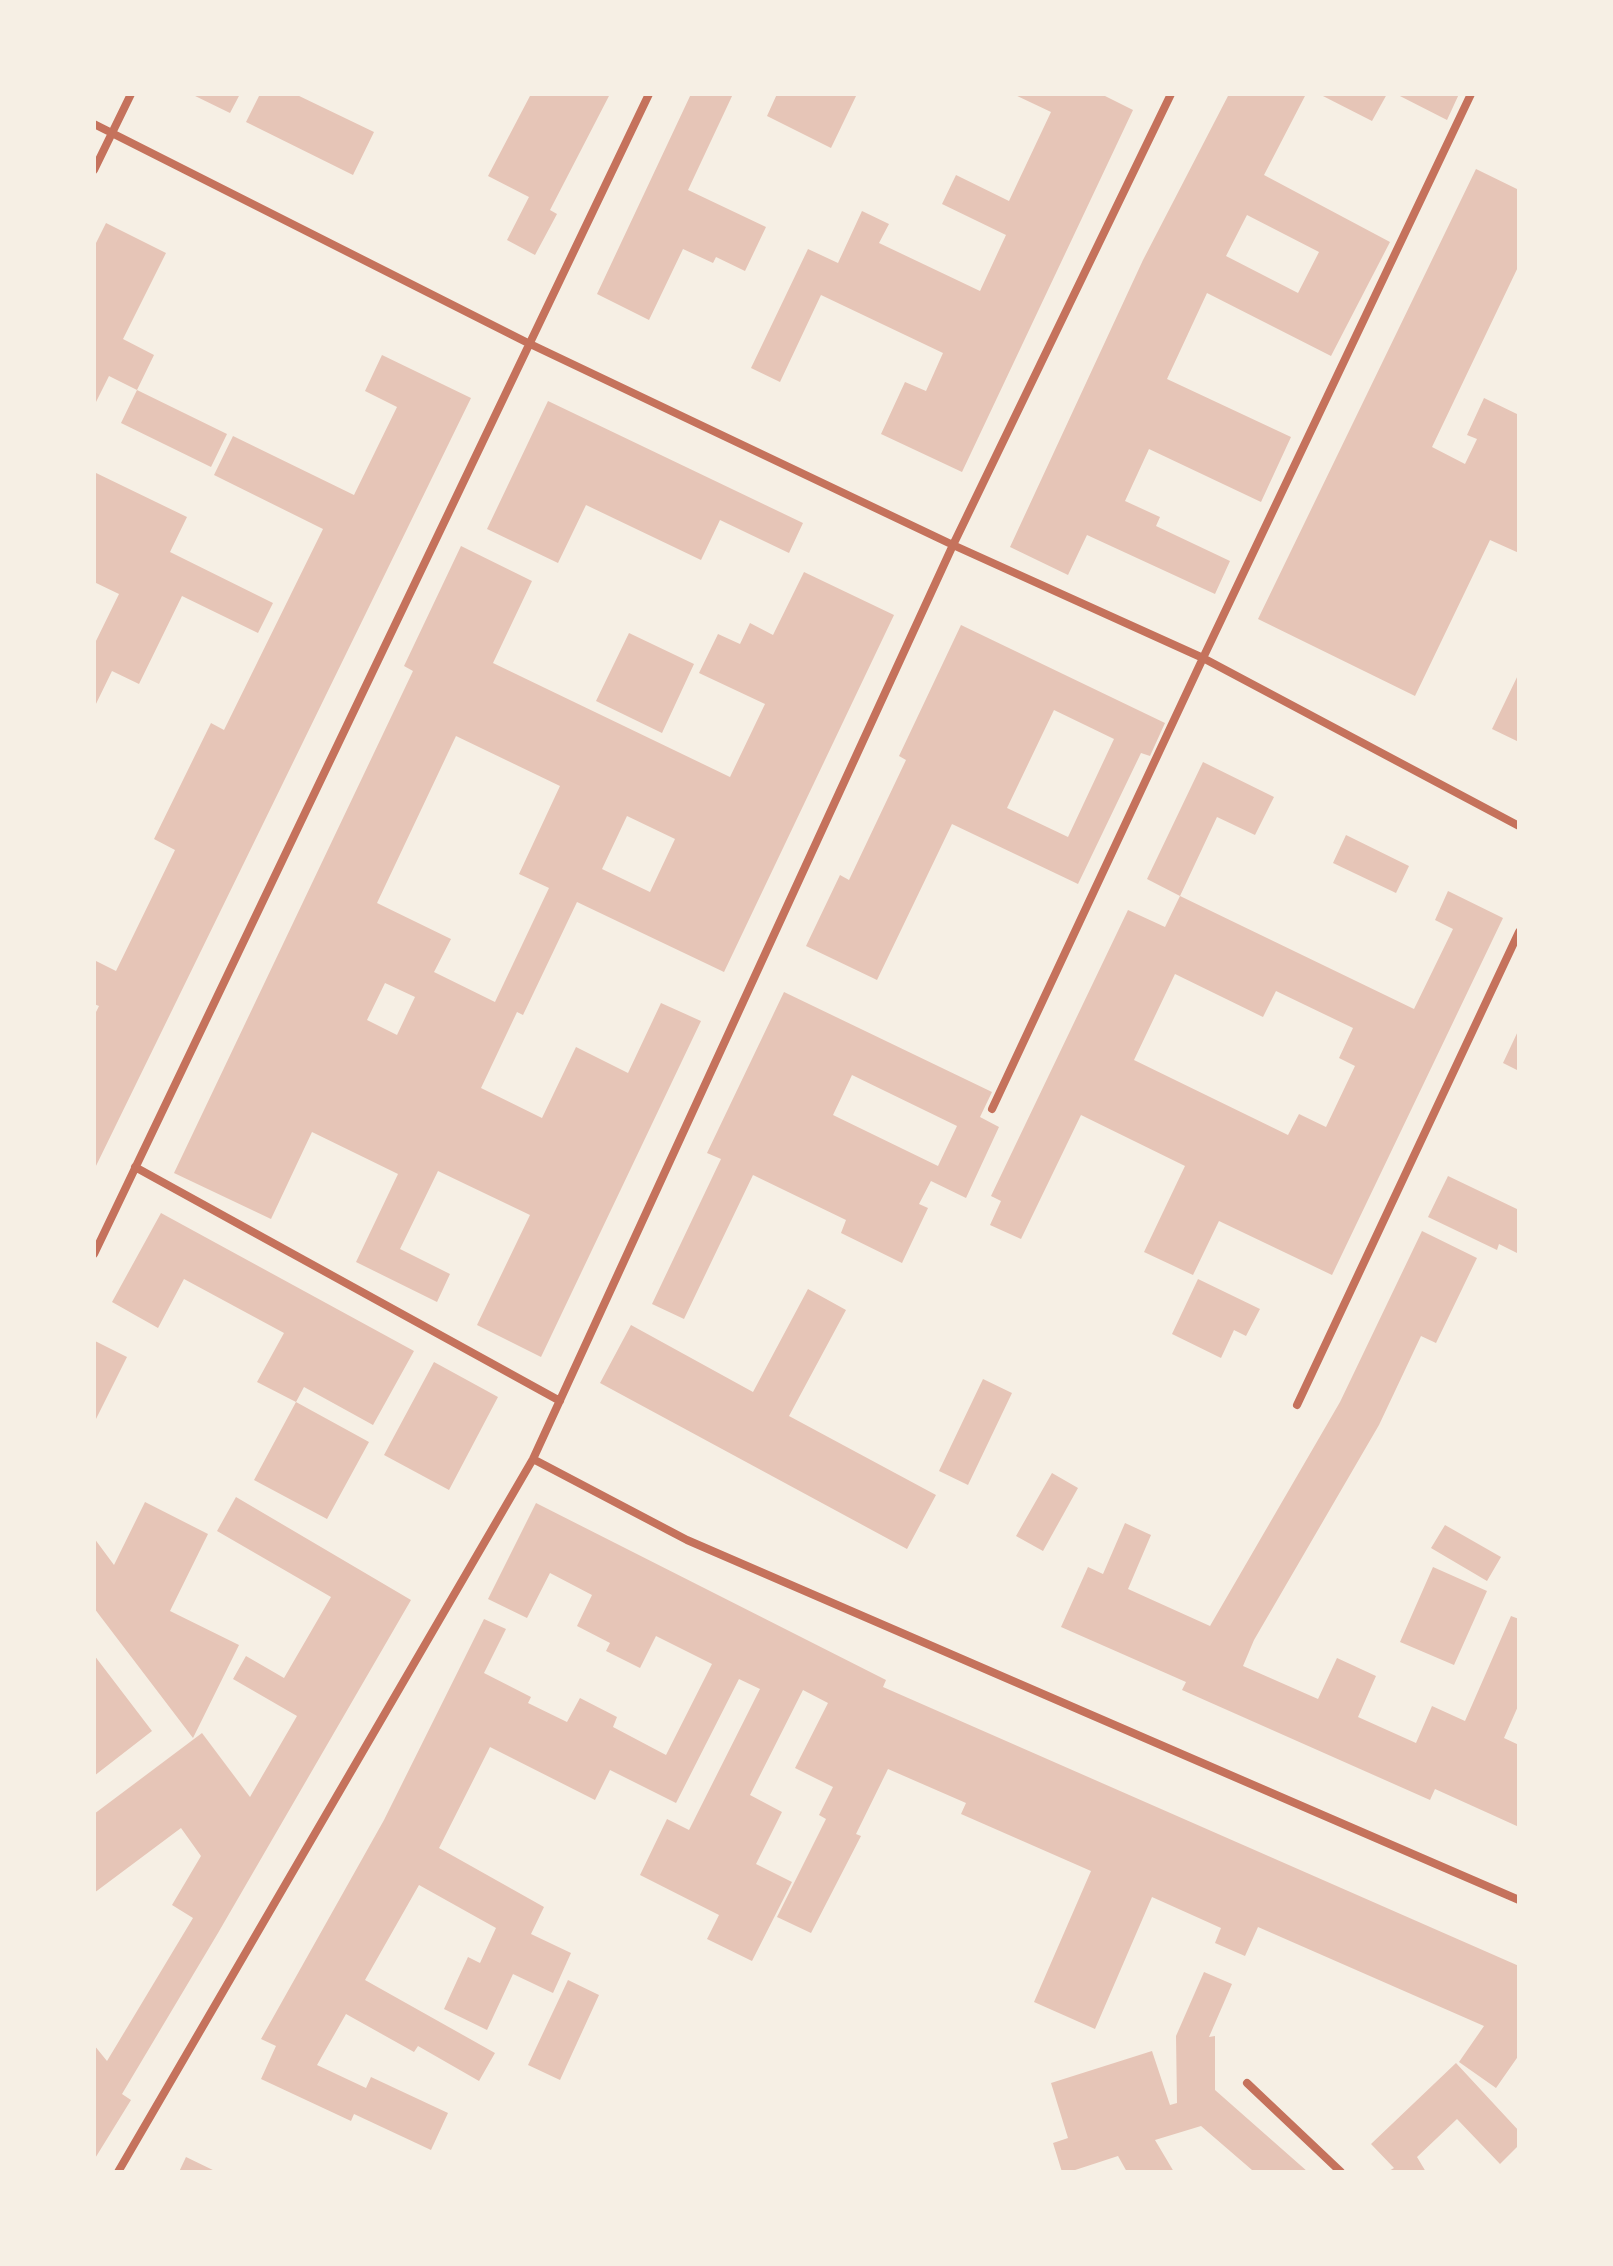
<!DOCTYPE html>
<style>
body{margin:0}
#map{position:relative;width:1613px;height:2266px;overflow:hidden;background:#f6efe4;font-family:Karla,sans-serif}
canvas{display:block}
.frame{position:absolute;inset:0;border:96px solid #f6efe4;pointer-events:none}
</style>
<div id="map">
<canvas width="1613" height="2266"></canvas>
<div class="frame"></div>
</div>
<script>
const ctx = document.querySelector('canvas').getContext('2d');
ctx.lineJoin = 'round';
function paint(path, color) { ctx.fillStyle = color; ctx.fill(path, 'evenodd'); }
const shape = rows => new Path2D(rows.map(r => 'M' + r).join(''));
function stroke(path, color, width, dash) { ctx.strokeStyle = color; ctx.lineWidth = width; ctx.lineCap = dash ? 'butt' : 'round'; ctx.setLineDash(dash || []); ctx.stroke(path); }
paint(shape([
 [191,94,240,94,230,113],
 [260,94,295,94,374,132,353,175,246,122],
 [531,94,610,94,550,210,557,214,535,255,507,240,529,197,488,176],
 [691,94,733,94,688,190,766,227,745,271,716,257,713,263,683,249,649,320,597,294],
 [777,94,857,94,831,148,767,116],
 [1013,94,1101,94,1133,110,962,472,881,434,905,382,926,391,943,353,821,295,780,382,751,368,808,249,838,263,862,211,889,224,879,243,980,291,1006,235,942,204,956,175,1009,201,1051,112],
 [1229,94,1306,94,1264,175,1390,242,1331,356,1207,293,1167,379,1291,437,1261,502,1149,449,1125,501,1160,517,1156,526,1230,561,1215,594,1087,535,1068,575,1010,547,1143,260],
 [1247,215,1319,252,1298,293,1226,256],
 [1319,94,1387,94,1372,121],
 [1396,94,1459,94,1447,120],
 [1476,169,1519,190,1519,265,1432,447,1465,464,1477,439,1467,435,1484,398,1519,415,1519,553,1490,540,1415,696,1258,619],
 [106,223,166,253,123,339,154,355,137,390,109,376,94,406,94,247],
 [382,355,471,398,94,1170,94,1016,99,1006,94,1004,94,960,116,971,175,850,154,839,211,723,224,730,323,529,214,475,233,436,354,495,397,407,365,391],
 [137,390,227,434,211,467,121,423],
 [548,401,803,523,789,553,720,520,701,560,586,505,558,563,487,529],
 [94,472,187,517,170,552,273,603,258,633,182,596,139,684,112,671,94,708,94,645,119,594,94,582],
 [461,546,532,581,493,663,730,777,765,704,699,673,718,634,740,644,750,623,773,635,804,572,894,615,724,972,577,902,523,1015,517,1012,481,1088,542,1118,576,1047,628,1073,661,1003,701,1021,541,1357,477,1325,530,1215,438,1171,400,1249,450,1274,437,1302,356,1262,398,1174,312,1132,271,1219,174,1173,413,671,404,666],
 [456,736,560,786,519,874,549,888,495,1002,434,972,451,939,377,903],
 [627,816,675,839,650,892,602,869],
 [385,983,415,997,397,1035,367,1020],
 [961,625,1165,723,1150,756,1141,753,1078,884,952,824,877,980,806,946,840,875,849,880,906,760,899,756],
 [1054,710,1114,739,1068,837,1007,808],
 [629,633,694,664,662,733,596,701],
 [1519,673,1519,742,1492,729],
 [1203,762,1274,797,1255,835,1217,817,1180,896,1147,879],
 [1346,835,1409,866,1396,893,1333,863],
 [1448,891,1503,918,1332,1275,1219,1221,1193,1275,1144,1252,1185,1166,1081,1115,1021,1239,990,1225,1001,1201,991,1196,1128,910,1165,927,1180,896,1414,1009,1453,929,1435,920],
 [1175,974,1263,1017,1276,991,1353,1028,1339,1058,1355,1066,1326,1127,1299,1114,1288,1135,1134,1060],
 [784,992,992,1092,980,1117,999,1127,966,1198,931,1181,919,1204,928,1208,902,1263,841,1233,846,1220,753,1175,684,1319,652,1304,721,1159,707,1153],
 [852,1075,957,1126,938,1166,833,1115],
 [1519,1029,1519,1071,1503,1063],
 [1448,1176,1519,1210,1519,1254,1499,1244,1497,1250,1428,1217],
 [161,1213,414,1351,373,1425,304,1387,296,1402,369,1442,327,1519,254,1480,296,1402,257,1382,284,1333,184,1279,158,1328,112,1302],
 [1422,1231,1477,1258,1436,1343,1421,1336,1379,1425,1254,1640,1243,1666,1318,1699,1337,1658,1376,1676,1358,1717,1416,1743,1432,1706,1465,1721,1511,1616,1519,1619,1519,1704,1504,1738,1519,1745,1519,1827,1435,1789,1430,1800,1182,1690,1186,1682,1061,1627,1088,1567,1103,1574,1125,1523,1151,1535,1128,1589,1210,1626,1340,1402],
 [1198,1279,1260,1309,1246,1336,1234,1330,1221,1358,1172,1334],
 [808,1289,846,1310,789,1416,936,1495,907,1549,600,1383,631,1325,753,1392],
 [95,1341,127,1357,94,1423,94,1343],
 [434,1362,498,1397,449,1490,384,1455],
 [983,1379,1012,1393,968,1485,939,1471],
 [1052,1473,1078,1488,1043,1551,1016,1536],
 [236,1497,411,1600,218,1933,122,2094,131,2100,94,2160,94,2045,107,2061,193,1918,172,1905,201,1856,181,1828,94,1893,94,1814,202,1733,250,1797,297,1716,233,1679,246,1656,284,1678,331,1597,217,1531],
 [145,1502,208,1534,170,1611,239,1645,193,1738,94,1608,94,1538,114,1565],
 [536,1503,886,1680,883,1687,1519,1966,1519,2055,1496,2088,1459,2062,1484,2026,1258,1927,1245,1956,1215,1943,1221,1928,1152,1897,1095,2029,1034,2002,1091,1871,961,1814,966,1803,888,1769,856,1834,861,1836,811,1933,777,1917,826,1819,819,1815,833,1787,795,1768,828,1703,803,1690,750,1795,782,1812,756,1864,792,1882,752,1961,707,1939,719,1915,640,1875,667,1819,689,1830,760,1689,739,1679,676,1803,610,1770,595,1800,490,1747,439,1848,544,1907,531,1934,571,1953,553,1993,513,1974,487,2030,444,2009,468,1957,480,1963,496,1928,419,1885,365,1980,495,2053,479,2081,418,2046,414,2052,346,2014,317,2065,366,2088,371,2077,448,2113,431,2150,354,2114,351,2121,261,2079,276,2046,261,2039,384,1820,484,1619,506,1629,484,1673,531,1697,528,1703,567,1722,580,1698,617,1717,613,1727,666,1755,712,1664,656,1636,640,1668,606,1651,610,1643,577,1626,592,1595,550,1573,527,1618,488,1599],
 [1445,1525,1501,1557,1487,1581,1431,1548],
 [1433,1567,1487,1591,1454,1665,1400,1642],
 [94,1655,152,1731,94,1776],
 [1204,1972,1232,1984,1209,2037,1215,2036,1215,2090,1308,2172,1249,2172,1252,2170,1201,2126,1155,2140,1174,2172,1127,2172,1118,2156,1069,2172,1062,2172,1053,2143,1068,2138,1051,2083,1152,2051,1170,2105,1177,2103,1176,2036],
 [568,1980,599,1995,560,2080,528,2065],
 [1456,2063,1519,2131,1519,2145,1500,2164,1457,2119,1417,2157,1426,2172,1387,2172,1394,2168,1371,2144],
 [186,2157,217,2172,179,2172]
]), '#e6c5b7');
stroke(shape([
 [94,124,528,343,953,545,1203,658,1519,826],
 [94,170,131,94],
 [992,1109,1203,658,1471,94],
 [135,1167,560,1401],
 [94,1254,649,94],
 [1297,1405,1519,932],
 [533,1459,687,1540,1519,1900],
 [1247,2083,1341,2172],
 [118,2172,533,1459,953,545,1171,94]
]), '#c5725c', 8);
</script>
